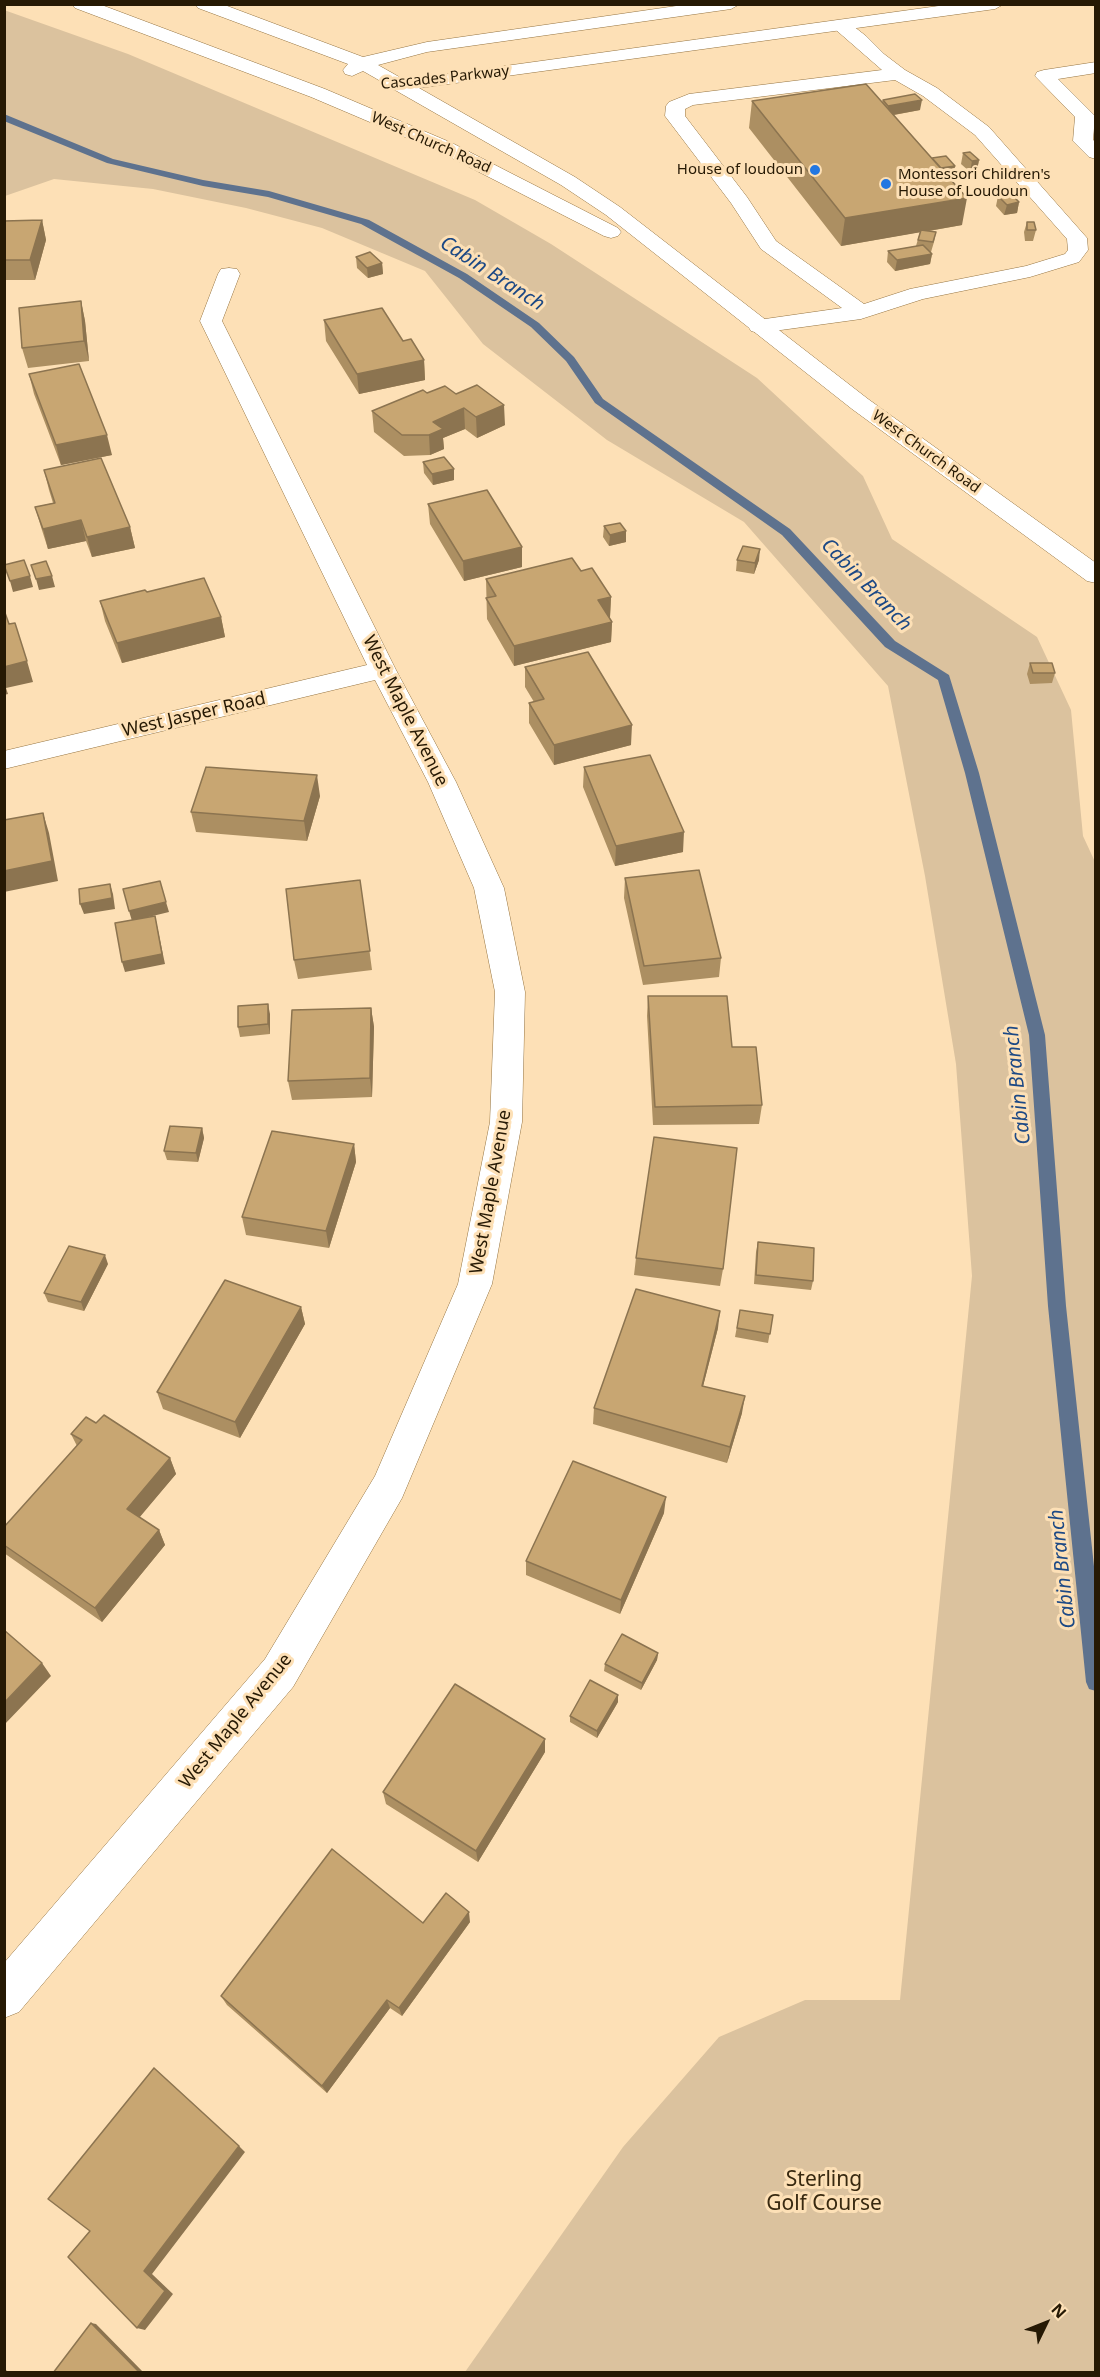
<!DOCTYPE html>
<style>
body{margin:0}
#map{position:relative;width:1100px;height:2377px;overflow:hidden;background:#fde0b6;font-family:"Noto Sans",sans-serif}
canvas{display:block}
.frame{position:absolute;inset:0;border:6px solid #261904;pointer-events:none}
.north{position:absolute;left:1016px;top:2293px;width:60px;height:60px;-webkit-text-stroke:4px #fde0b6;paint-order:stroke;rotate:47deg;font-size:16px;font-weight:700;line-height:24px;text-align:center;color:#261904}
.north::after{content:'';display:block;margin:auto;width:21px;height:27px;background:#261904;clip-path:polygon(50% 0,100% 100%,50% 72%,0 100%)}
</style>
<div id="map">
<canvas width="1100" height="2377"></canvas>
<div class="frame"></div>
<div class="north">N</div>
</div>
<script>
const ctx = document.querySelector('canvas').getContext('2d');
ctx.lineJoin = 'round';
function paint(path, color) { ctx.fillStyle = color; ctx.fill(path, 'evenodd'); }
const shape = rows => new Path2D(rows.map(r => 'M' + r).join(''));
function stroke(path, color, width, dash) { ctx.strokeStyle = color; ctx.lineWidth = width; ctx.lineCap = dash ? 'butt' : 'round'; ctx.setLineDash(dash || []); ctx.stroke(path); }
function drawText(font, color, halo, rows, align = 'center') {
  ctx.font = font + ' "Noto Sans",sans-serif'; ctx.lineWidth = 6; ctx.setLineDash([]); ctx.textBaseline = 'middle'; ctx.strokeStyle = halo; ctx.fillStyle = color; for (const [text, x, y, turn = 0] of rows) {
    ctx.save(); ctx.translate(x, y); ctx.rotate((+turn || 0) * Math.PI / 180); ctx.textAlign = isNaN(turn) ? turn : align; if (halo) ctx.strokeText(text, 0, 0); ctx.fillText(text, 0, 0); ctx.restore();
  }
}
paint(shape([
 [4,10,128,54,475,200,551,244,757,378,863,476,892,539,1037,637,1071,710,1083,836,1096,864,1095,2372,465,2372,623,2147,719,2037,805,2000,900,2000,972,1276,956,1064,925,876,888,686,744,522,607,440,483,344,425,271,322,228,246,208,153,189,54,179,5,196]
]), '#dbc29e');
paint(shape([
 [4,114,113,159,203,180,269,191,369,220,467,274,539,323,574,357,603,399,790,529,895,641,949,675,979,773,1045,1035,1066,1306,1096,1585,1096,1691,1089,1689,1086,1682,1048,1306,1029,1035,965,773,938,680,885,647,782,535,595,403,566,361,531,327,459,278,361,224,268,197,203,186,107,163,4,121,4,114]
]), '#5e728e');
const minor = shape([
 [842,21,848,22,866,36,884,54,905,70,937,88,989,127,1087,238,1088,250,1079,262,1030,277,923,299,861,319,759,333,751,331,748,326,751,321,842,308,761,249,731,203,665,116,666,106,669,102,689,94,882,70,836,30,833,26,836,22,842,21],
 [895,80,923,96,975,135,1067,239,1068,250,1065,254,1026,266,910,289,864,304,776,241,747,197,685,116,685,109,693,105,895,80],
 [1096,62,1096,73,1058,79,1095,116,1093,140,1096,142,1096,159,1089,157,1073,141,1075,117,1035,76,1037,72,1044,70,1096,62],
 [229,268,237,269,240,274,222,321,396,670,456,782,504,888,525,992,522,1122,492,1284,402,1498,293,1687,19,2012,4,2018,4,1963,265,1659,375,1476,458,1284,490,1122,495,992,474,888,428,782,375,680,4,769,4,751,367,665,200,321,218,274,221,269,229,268]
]);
const major = shape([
 [72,4,99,4,325,89,452,143,618,228,621,232,618,236,611,238,604,236,438,151,311,97,75,8,72,4],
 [195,4,222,4,363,57,427,42,690,4,740,4,731,9,427,52,378,65,401,78,440,75,953,4,1004,4,995,9,419,88,575,177,620,207,868,399,1096,563,1096,583,1087,581,852,409,606,215,561,185,395,90,386,88,384,83,363,71,352,76,345,74,343,70,348,64,198,8,195,4]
]);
stroke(minor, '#957442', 1);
stroke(major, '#957442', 1);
paint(minor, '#fff');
paint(major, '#fff');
paint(shape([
 [883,100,920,110,894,115,932,158,955,166,953,176,948,177,962,225,929,231,936,232,934,242,931,252,932,254,930,264,895,271,887,262,888,251,916,246,920,232,841,246,749,128,752,101,882,102],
 [963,153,979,160,977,170,970,172,961,164],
 [998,196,1019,202,1017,213,1004,215,996,206],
 [42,220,46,240,35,280,4,280,4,221],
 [1027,222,1036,230,1033,241,1025,241,1024,232],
 [356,257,382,263,383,274,368,278,357,268],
 [81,301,85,321,89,361,28,368,22,348],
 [324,320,403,341,424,360,425,380,359,394,326,341],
 [29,374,112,455,61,465,34,394],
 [427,393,456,394,505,425,477,438,465,429,443,438,444,449,430,455,404,456,374,432,372,411],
 [423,462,454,469,454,480,433,485,424,473],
 [44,470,130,527,135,548,92,557,86,541,48,549,41,527,35,507,53,503,49,490],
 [428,504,522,547,522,567,464,581,430,524],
 [604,526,626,531,626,542,609,546,603,537],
 [737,560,759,560,754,574,736,571],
 [581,571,611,597,610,617,609,617,612,622,611,642,514,666,487,619,486,579],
 [147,592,221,617,225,637,122,663,105,621,100,601],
 [1030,663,1055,673,1052,683,1030,684,1027,674],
 [525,667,631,745,554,765,529,723,529,703,534,702,525,687],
 [584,767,683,852,615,866,583,787],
 [320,796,307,841,196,832,191,812],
 [625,878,721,958,719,977,643,985,624,898],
 [360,880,372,970,298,979,294,960],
 [648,996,762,1105,759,1124,653,1125,647,1016],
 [371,1008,374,1027,372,1097,292,1100,288,1081],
 [270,1014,270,1034,240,1037,238,1027],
 [202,1128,204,1138,198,1162,167,1160,164,1151],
 [354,1144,356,1162,329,1248,246,1235,242,1217],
 [758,1242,813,1281,811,1290,754,1284,756,1252],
 [636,1258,723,1269,720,1286,634,1275],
 [108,1264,84,1311,48,1302,44,1293],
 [301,1307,305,1324,240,1438,163,1409,157,1392],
 [740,1310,773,1315,768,1343,735,1337],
 [718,1328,703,1386,742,1413,727,1463,593,1424,594,1408],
 [96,1423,170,1458,176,1474,139,1517,159,1530,165,1545,102,1622,4,1553,4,1527,77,1446,71,1434],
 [664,1513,620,1614,526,1575,526,1561],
 [658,1653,657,1660,641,1690,604,1671,605,1664],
 [618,1702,597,1738,570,1722,570,1716],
 [545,1752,478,1862,386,1804,383,1792],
 [470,1922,402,2016,390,2008,327,2093,227,2005,221,1996,423,1923]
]), '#ac8f62');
paint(shape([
 [922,100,920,110,887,116,888,106],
 [979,160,977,170,970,172,972,161],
 [955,166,953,176,936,179,938,168],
 [967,198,962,225,841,246,845,218],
 [1019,202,1017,213,1004,215,1007,205],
 [42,220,46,240,35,280,30,260],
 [932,254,930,264,895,271,897,260],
 [382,263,383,274,368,278,367,268],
 [81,301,85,321,89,361,84,341],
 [424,360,425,380,359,394,357,374],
 [504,405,505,425,477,438,476,417],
 [464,408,465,429,443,438,444,449,430,455,429,435,433,422],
 [107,435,112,455,61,465,56,445],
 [454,469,454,480,433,485,432,474],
 [81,520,86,541,48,549,43,529],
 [130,527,135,548,92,557,87,537],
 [626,531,626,542,609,546,610,535],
 [522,547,522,567,464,581,463,561],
 [760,549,759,560,754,574,755,563],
 [30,576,33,587,13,592,10,581],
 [52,576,55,587,39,590,36,579],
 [611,597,610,617,598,620,598,600],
 [221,617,225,637,122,663,117,643],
 [612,622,611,642,514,666,514,646],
 [27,661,33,682,6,688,8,694,4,695,4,667],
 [632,725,631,745,554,765,554,745],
 [317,775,320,796,307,841,304,821],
 [43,813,49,833,58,881,4,892,4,871],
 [684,832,683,852,615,866,616,846],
 [110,884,113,894,115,909,84,914,80,904],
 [166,902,169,912,132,921,129,911],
 [155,916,165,964,125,972,122,962],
 [268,1004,270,1014,270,1034,268,1024],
 [371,1008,374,1027,372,1097,370,1078],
 [202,1128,204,1138,198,1162,196,1153],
 [354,1144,356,1162,329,1248,326,1231],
 [105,1255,108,1264,84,1311,81,1302],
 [301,1307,305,1324,240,1438,235,1422],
 [720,1311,718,1328,699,1402,702,1386],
 [745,1396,742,1413,727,1463,730,1447],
 [170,1458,176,1474,134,1524,127,1509],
 [666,1497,664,1513,620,1614,621,1600],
 [159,1530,165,1545,102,1622,95,1608],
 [658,1653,657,1660,641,1690,642,1683],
 [42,1663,51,1676,4,1725,4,1703],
 [618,1695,618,1702,597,1738,597,1731],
 [545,1739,545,1752,478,1862,476,1851],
 [469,1912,470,1922,402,2016,399,2008],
 [387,2000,390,2008,327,2093,322,2086],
 [239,2146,245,2152,152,2274,173,2294,145,2330,137,2328,144,2271],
 [91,2323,96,2324,144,2373,140,2373],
 [4,2368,9,2373,4,2373]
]), '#8c7450');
const building = shape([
 [866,84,967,198,845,218,752,101,866,84],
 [915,94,922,100,888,106,883,100,915,94],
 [970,152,979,160,972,161,963,153,970,152],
 [946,156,955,166,941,168,932,158,946,156],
 [1010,193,1019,202,1007,205,998,196,1010,193],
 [42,220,30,260,4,260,4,221,42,220],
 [1027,222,1034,222,1036,230,1027,230,1027,222],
 [921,230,936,232,933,242,918,240,921,230],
 [923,245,932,254,897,260,888,251,923,245],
 [370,252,382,263,367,268,356,257,370,252],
 [81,301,84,341,22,348,19,308,81,301],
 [382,308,403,341,411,339,424,360,357,374,324,320,382,308],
 [79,364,107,435,56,445,29,374,79,364],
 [477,385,504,405,476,417,464,408,433,422,443,429,429,435,402,435,372,411,423,390,427,393,445,386,456,394,477,385],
 [444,457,454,469,432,474,423,462,444,457],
 [101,458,130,527,87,537,81,520,43,529,35,507,55,503,44,470,101,458],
 [487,490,522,547,463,561,428,504,487,490],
 [620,523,626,531,610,535,604,526,620,523],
 [743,546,760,549,755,563,737,560,743,546],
 [572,558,581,571,592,568,611,597,598,600,612,622,514,646,486,598,496,596,486,579,572,558],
 [24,560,30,576,10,581,4,565,24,560],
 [46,561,52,576,36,579,31,565,46,561],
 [204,578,221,617,117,643,100,601,145,590,147,592,204,578],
 [4,610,9,624,15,623,27,661,4,667,4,610],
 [588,652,632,725,554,745,529,703,544,699,525,667,588,652],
 [1030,663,1052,663,1055,673,1033,673,1030,663],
 [650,755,684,832,616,846,584,767,650,755],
 [206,767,317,775,304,821,191,812,206,767],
 [43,813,52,861,4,871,4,820,43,813],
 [699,870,721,958,644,966,625,878,699,870],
 [360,880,370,951,294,960,286,889,360,880],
 [160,881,166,902,129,911,123,889,160,881],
 [110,884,112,898,80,904,79,889,110,884],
 [155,916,162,954,122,962,115,923,155,916],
 [648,996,727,996,732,1047,756,1047,762,1105,655,1107,648,996],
 [268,1004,268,1024,238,1027,238,1006,268,1004],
 [371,1008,370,1078,288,1081,292,1010,371,1008],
 [170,1126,202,1128,196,1153,164,1151,170,1126],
 [272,1131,354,1144,326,1231,242,1217,272,1131],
 [654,1137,737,1148,723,1269,636,1258,654,1137],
 [758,1242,814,1248,813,1281,756,1275,758,1242],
 [69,1246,105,1255,81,1302,44,1293,69,1246],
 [225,1280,301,1307,235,1422,157,1392,225,1280],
 [636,1289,720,1311,702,1386,745,1396,730,1447,594,1408,636,1289],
 [740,1310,773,1315,770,1334,737,1328,740,1310],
 [104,1415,170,1458,127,1509,159,1530,95,1608,4,1545,4,1527,82,1440,71,1434,86,1417,96,1423,104,1415],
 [573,1461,666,1497,621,1600,526,1561,573,1461],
 [4,1630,42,1663,4,1703,4,1630],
 [622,1634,658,1653,642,1683,605,1664,622,1634],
 [590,1680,618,1695,597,1731,570,1716,590,1680],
 [455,1684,545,1739,476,1851,383,1792,455,1684],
 [332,1849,423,1923,446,1893,469,1912,399,2008,387,2000,322,2086,221,1996,332,1849],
 [154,2068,239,2146,144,2271,165,2291,137,2328,68,2257,90,2231,48,2199,154,2068],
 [91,2323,140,2373,53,2373,91,2323]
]);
paint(building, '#c8a672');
stroke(building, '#8c7450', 1.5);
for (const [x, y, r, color] of [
 [815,170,6,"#2377e1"],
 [886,184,6,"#2377e1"]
]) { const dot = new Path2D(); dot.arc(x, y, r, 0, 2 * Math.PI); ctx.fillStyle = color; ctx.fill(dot); stroke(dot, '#fde0b6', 2); }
drawText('15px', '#261904', '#fde0b6', [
 ["Cascades Parkway",445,78,-6],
 ["West Church Road",431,143,24],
 ["West Church Road",926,452,36]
]);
drawText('15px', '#261904', '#fde0b6', [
 ["House of loudoun",803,170],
 ["Montessori Children's",898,175,"left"],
 ["House of Loudoun",898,192,"left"]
], 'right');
drawText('18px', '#261904', '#fde0b6', [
 ["West Maple Avenue",405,711,63],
 ["West Jasper Road",194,715,-13],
 ["West Maple Avenue",491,1192,-80],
 ["West Maple Avenue",236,1721,-51]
]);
drawText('italic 20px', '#1d4985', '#fde0b6', [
 ["Cabin Branch",492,274,33],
 ["Cabin Branch",866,585,46],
 ["Cabin Branch",1018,1085,-96],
 ["Cabin Branch",1063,1569,-96]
]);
drawText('21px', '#382910', '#fde0b6', [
 ["Sterling",824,2180],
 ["Golf Course",824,2204]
]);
</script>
